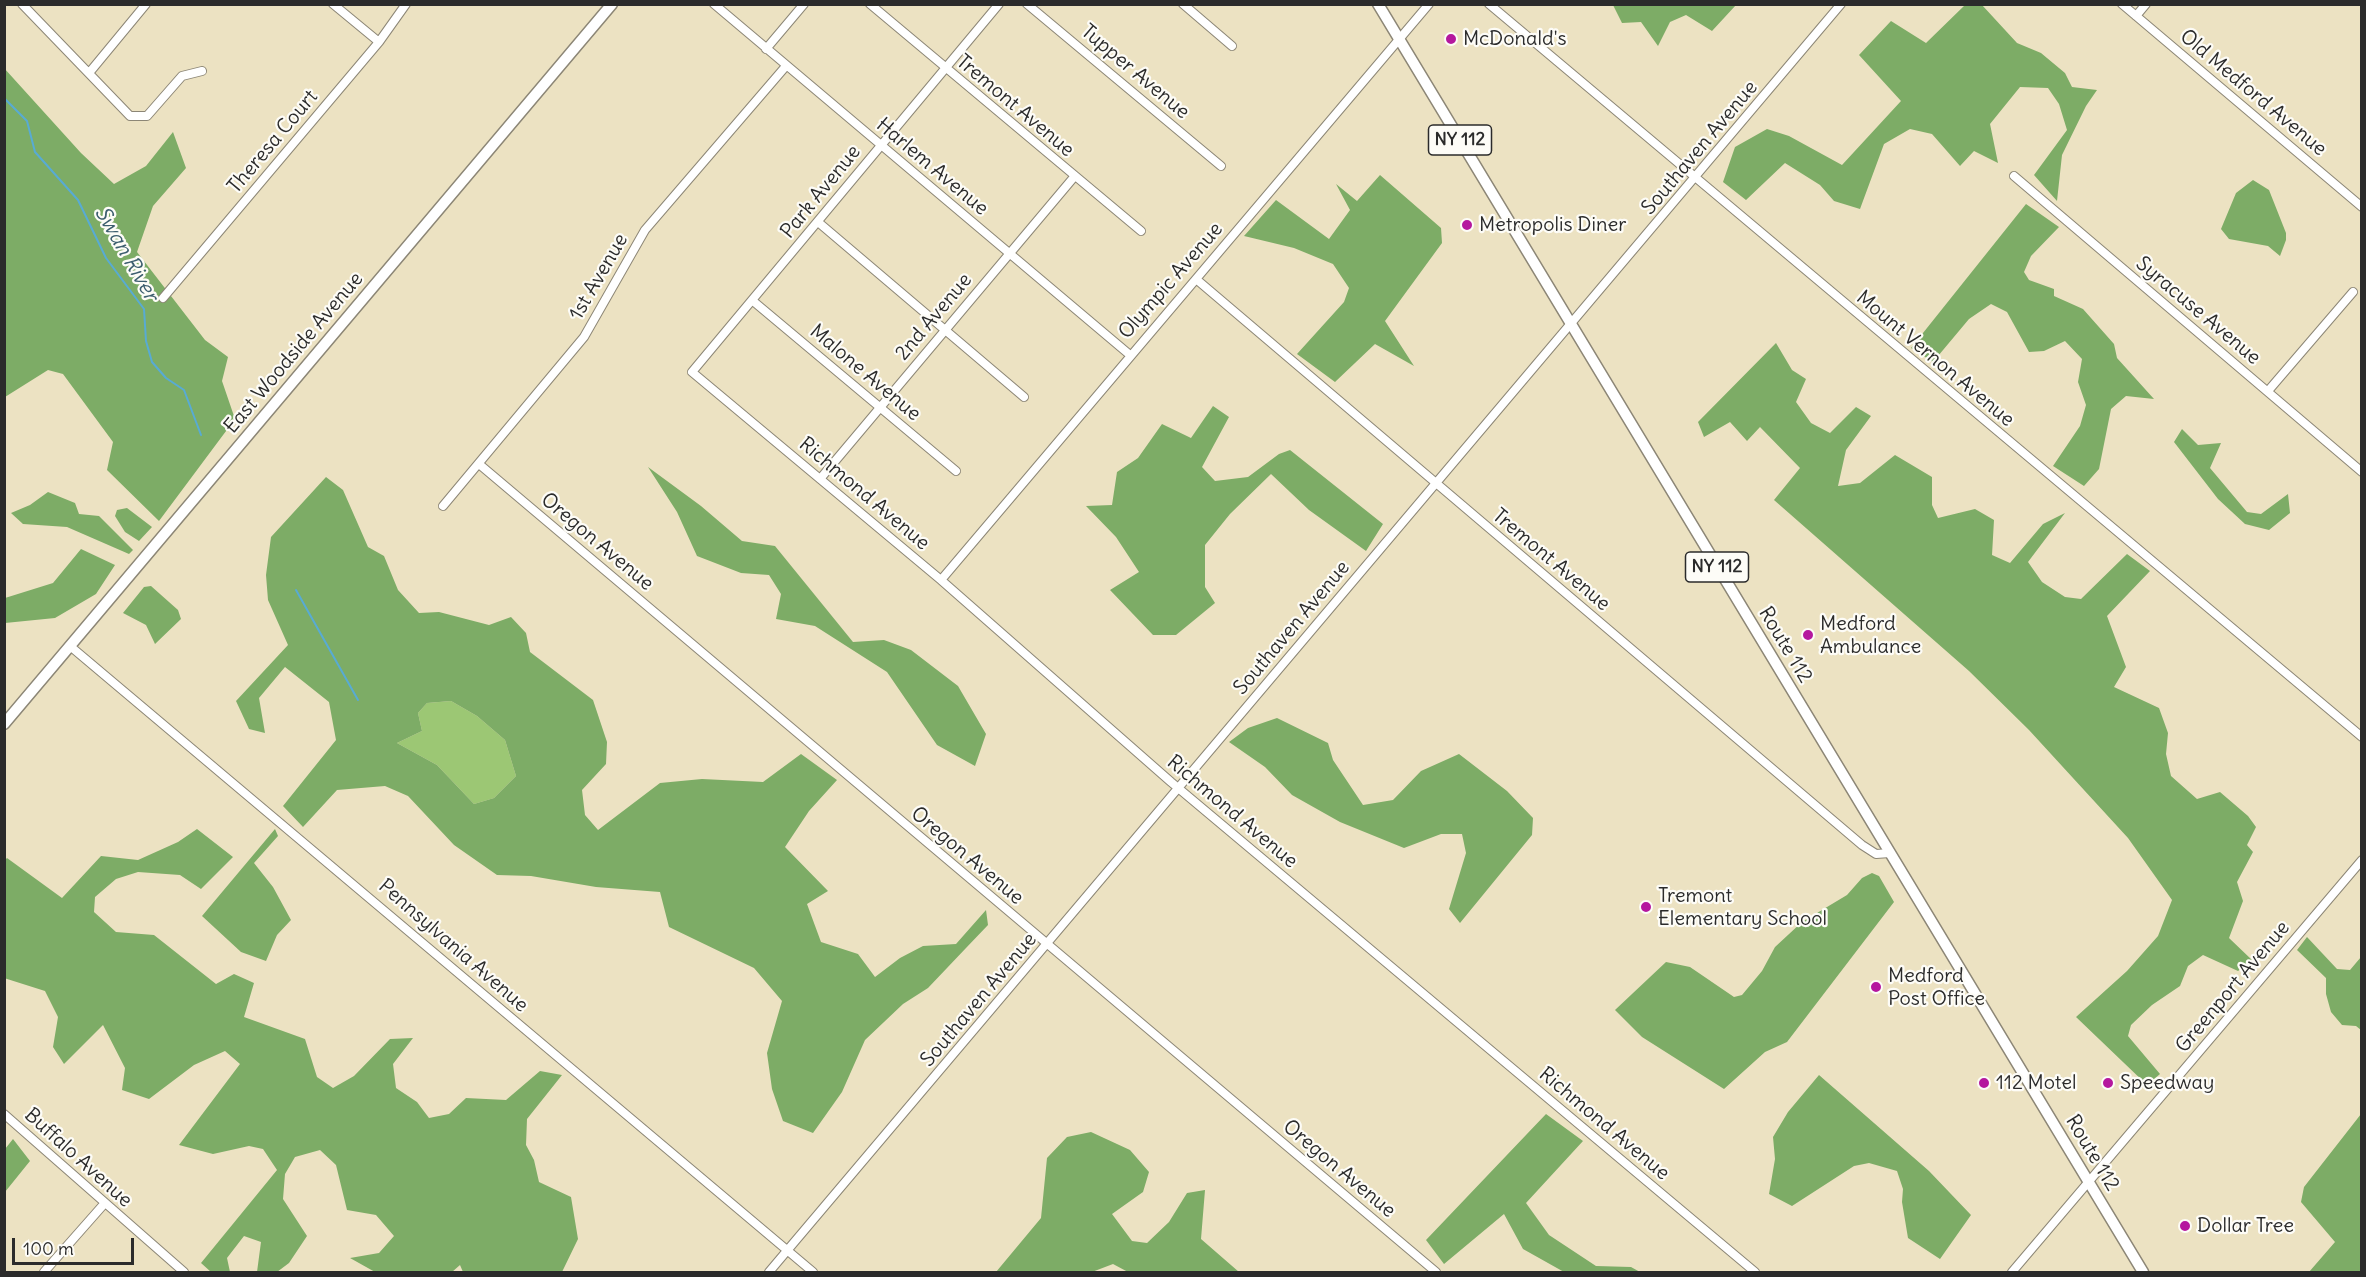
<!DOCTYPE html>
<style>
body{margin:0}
#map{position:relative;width:2366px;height:1277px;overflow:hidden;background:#ece2c2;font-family:Delius,sans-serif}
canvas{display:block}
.frame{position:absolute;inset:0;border:6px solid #2b2b2b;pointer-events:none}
.scale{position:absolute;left:12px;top:1238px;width:122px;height:27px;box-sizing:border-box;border:3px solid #2b2b2b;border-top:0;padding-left:8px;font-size:18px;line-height:21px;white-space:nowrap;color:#2b2b2b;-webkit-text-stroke:4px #fdfcf7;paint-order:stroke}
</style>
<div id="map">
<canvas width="2366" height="1277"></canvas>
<div class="frame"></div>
<div class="scale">100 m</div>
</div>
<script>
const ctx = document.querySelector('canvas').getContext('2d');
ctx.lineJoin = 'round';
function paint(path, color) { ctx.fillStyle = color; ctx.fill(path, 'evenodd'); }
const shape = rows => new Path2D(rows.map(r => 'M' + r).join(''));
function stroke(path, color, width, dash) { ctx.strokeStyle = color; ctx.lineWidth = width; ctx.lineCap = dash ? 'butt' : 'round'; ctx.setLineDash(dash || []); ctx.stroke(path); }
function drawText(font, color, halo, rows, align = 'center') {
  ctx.font = font + ' Delius,sans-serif'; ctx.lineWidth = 4.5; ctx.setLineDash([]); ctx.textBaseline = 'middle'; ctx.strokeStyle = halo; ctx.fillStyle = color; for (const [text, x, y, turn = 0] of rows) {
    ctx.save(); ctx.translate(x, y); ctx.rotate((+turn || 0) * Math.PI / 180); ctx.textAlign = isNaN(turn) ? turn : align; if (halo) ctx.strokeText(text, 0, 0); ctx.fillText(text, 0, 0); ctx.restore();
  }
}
paint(shape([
 [451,701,477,716,505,740,516,776,494,798,474,804,437,765,397,743,422,731,418,713,427,703]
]), '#9cc774');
paint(shape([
 [1613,5,1736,5,1712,31,1686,15,1670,22,1658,46,1641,22,1622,23],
 [1965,5,1982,5,2017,43,2041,53,2065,73,2072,87,2097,90,2086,106,2062,155,2057,201,2034,175,2067,130,2059,104,2048,88,2020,87,1990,124,1998,163,1974,151,1960,166,1932,134,1910,129,1884,144,1860,209,1834,201,1820,185,1785,163,1746,200,1723,182,1735,147,1767,129,1789,136,1842,165,1901,101,1859,55,1891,21,1926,43],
 [4,68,81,153,114,184,146,166,173,132,186,168,153,206,137,252,205,340,228,357,222,381,235,419,159,521,107,470,113,442,63,374,48,370,5,397],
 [1380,175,1441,228,1442,243,1385,321,1414,366,1375,344,1335,382,1297,354,1344,302,1349,288,1333,264,1294,248,1244,236,1276,200,1329,239,1350,210,1336,184,1357,201],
 [2253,180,2269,190,2286,233,2286,240,2280,256,2268,246,2229,239,2221,229,2236,193],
 [2026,204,2059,227,2031,256,2024,272,2029,280,2054,289,2054,296,2083,309,2114,344,2117,358,2154,399,2126,396,2111,409,2099,469,2084,486,2053,466,2080,426,2086,405,2078,382,2082,359,2065,341,2044,351,2029,352,2007,312,1991,304,1969,319,1933,362,1911,348],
 [1776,343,1792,370,1806,379,1796,402,1811,423,1830,433,1856,407,1871,416,1846,450,1838,486,1860,483,1895,455,1932,477,1932,505,1938,518,1975,509,1994,520,1992,555,2010,563,2043,524,2065,513,2028,562,2042,582,2065,597,2081,599,2127,554,2150,571,2107,616,2126,667,2114,687,2159,708,2168,733,2166,754,2171,776,2197,799,2220,792,2248,816,2256,827,2247,845,2253,852,2237,882,2243,901,2229,938,2252,960,2238,971,2203,955,2188,966,2180,986,2152,1005,2131,1025,2128,1036,2160,1074,2147,1085,2076,1017,2127,971,2158,936,2172,900,2128,838,2029,730,1969,671,1774,500,1800,468,1760,427,1747,441,1730,422,1704,437,1698,422],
 [1213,406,1229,417,1202,467,1215,481,1248,477,1279,454,1290,450,1383,524,1366,551,1309,510,1271,474,1230,514,1205,545,1205,587,1215,603,1176,635,1153,635,1110,590,1139,572,1116,537,1086,506,1112,505,1117,472,1138,458,1162,424,1191,438],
 [2182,429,2198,445,2221,443,2210,468,2247,512,2261,514,2288,494,2290,513,2269,530,2245,524,2218,499,2174,442],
 [648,467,701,506,742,541,775,546,853,642,884,640,911,650,958,686,986,734,975,766,937,745,887,672,815,626,776,619,781,594,769,575,741,573,697,556,677,512],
 [326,477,343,490,368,547,384,556,398,590,419,613,439,612,489,625,511,617,526,633,530,652,593,700,607,742,606,764,582,790,585,815,598,830,660,783,702,779,763,782,801,754,837,780,809,811,785,847,828,891,807,904,821,942,858,954,875,977,900,958,923,946,956,944,986,910,988,925,966,948,928,988,903,1004,865,1040,842,1092,813,1133,783,1121,772,1089,767,1053,782,1001,754,968,669,927,660,892,596,887,531,876,497,875,454,845,408,796,385,786,337,790,303,827,283,806,336,740,329,702,285,667,259,698,265,733,249,729,236,701,288,645,268,600,266,575,271,537],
 [451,701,477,716,505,740,516,776,494,798,474,804,437,765,397,743,422,731,418,713,427,703],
 [48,492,75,503,79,514,99,516,133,550,129,554,67,527,23,524,11,513,30,505],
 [127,508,152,527,139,541,125,532,115,516,117,510],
 [81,549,115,565,96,594,55,618,5,623,5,598,53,583],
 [151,586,178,610,181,619,155,644,146,625,123,613,144,587],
 [1277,718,1328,743,1333,760,1363,805,1393,800,1421,771,1459,754,1507,791,1533,818,1532,835,1460,923,1449,909,1466,853,1462,834,1441,834,1404,848,1340,822,1292,795,1265,767,1229,742,1248,728],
 [197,829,233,857,201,889,180,875,138,872,116,879,95,897,94,912,116,932,154,935,216,984,234,974,254,983,244,1017,305,1039,317,1077,333,1088,354,1076,390,1039,413,1038,393,1064,396,1088,417,1102,429,1118,449,1114,466,1098,506,1100,540,1071,562,1075,527,1119,526,1145,534,1160,539,1182,571,1197,578,1239,562,1272,463,1272,460,1265,452,1272,375,1272,350,1258,379,1253,394,1236,376,1215,347,1210,336,1165,320,1150,295,1157,285,1174,283,1199,307,1236,289,1263,277,1272,257,1272,261,1242,244,1236,227,1258,230,1272,211,1272,201,1263,277,1170,263,1149,249,1146,213,1154,179,1145,240,1064,225,1051,194,1065,149,1099,122,1090,125,1068,103,1025,64,1064,53,1047,58,1017,45,991,4,978,4,861,7,858,62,898,101,856,138,860,178,842],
 [275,829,278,836,254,863,273,887,291,920,277,935,266,961,241,952,202,916],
 [1872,873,1879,876,1894,902,1787,1042,1765,1052,1724,1089,1642,1037,1615,1010,1666,962,1690,967,1734,997,1742,995,1762,971,1775,947,1802,922,1847,895,1862,878],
 [2307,937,2337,969,2350,970,2361,957,2361,1030,2356,1026,2342,1025,2331,1012,2326,994,2326,978,2297,950],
 [1819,1075,1929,1171,1971,1215,1940,1259,1908,1238,1902,1202,1903,1189,1897,1171,1869,1163,1854,1166,1792,1206,1769,1194,1775,1159,1773,1137,1788,1112],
 [1546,1114,1583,1141,1526,1203,1549,1235,1596,1266,1631,1267,1640,1272,1564,1272,1523,1249,1504,1214,1444,1264,1426,1240],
 [2361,1114,2361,1272,2309,1272,2335,1242,2301,1202,2304,1187],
 [1091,1132,1130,1150,1149,1172,1143,1192,1112,1214,1132,1241,1147,1243,1169,1222,1187,1193,1205,1190,1201,1239,1239,1272,1128,1272,1113,1264,1092,1272,996,1272,1041,1218,1047,1158,1067,1137],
 [13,1139,30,1161,5,1192,5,1149]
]), '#7dac66');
stroke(shape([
 [4,98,27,121,35,152,78,200,106,258,144,309,146,341,152,362,166,378,184,390,201,435],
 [296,590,358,700]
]), '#58abd4', 2);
const minor = shape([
 [22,4,130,116,147,116,182,76,202,71],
 [333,4,379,42],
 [714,4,1130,355],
 [870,4,1141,231],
 [999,4,692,372,941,580,1171,782,1755,1272],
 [1027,4,1221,166],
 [1183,4,1232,46],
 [1489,4,2362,737],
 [2122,4,2362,207],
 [2136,16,2146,4],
 [766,49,804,4],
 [89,73,146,4],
 [2014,176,2362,472],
 [818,222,1024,397],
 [1196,279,1862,845,1876,854,1890,853],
 [163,298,379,42,406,4],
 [753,301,956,471],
 [2268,391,2353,292],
 [479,464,1436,1272],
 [820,479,1074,177],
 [443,506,584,337,645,230,786,66],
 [941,580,1429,4],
 [70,646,813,1272],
 [4,1114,184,1272],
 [44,1272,104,1204],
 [769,1272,1841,4],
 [2012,1272,2362,860]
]);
const major = shape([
 [1378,4,2143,1272],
 [4,724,612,4]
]);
stroke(minor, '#8c8676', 10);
stroke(major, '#8c8676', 13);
stroke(minor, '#fff', 8);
stroke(major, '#fff', 10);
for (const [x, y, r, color] of [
 [1451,39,6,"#b5179e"],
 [1467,225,6,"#b5179e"],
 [1808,635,6,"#b5179e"],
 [1646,907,6,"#b5179e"],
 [1876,987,6,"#b5179e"],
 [1984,1083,6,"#b5179e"],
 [2108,1083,6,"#b5179e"],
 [2185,1226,6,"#b5179e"]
]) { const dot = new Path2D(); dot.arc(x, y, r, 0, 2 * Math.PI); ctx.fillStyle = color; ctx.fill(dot); stroke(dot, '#fdfcf7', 2); }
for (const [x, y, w] of [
 [1460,140,63],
 [1717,567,63]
]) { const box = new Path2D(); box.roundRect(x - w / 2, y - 15, w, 30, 4.5); ctx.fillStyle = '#fdfcf7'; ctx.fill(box); stroke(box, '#2b2b2b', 1.5); }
drawText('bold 18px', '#2b2b2b', null, [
 ["NY 112",1460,140],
 ["NY 112",1717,567]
]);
drawText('20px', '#2b2b2b', '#fdfcf7', [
 ["McDonald's",1463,39],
 ["Metropolis Diner",1479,225],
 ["Medford",1820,624],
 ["Ambulance",1820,647],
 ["Tremont",1658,896],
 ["Elementary School",1658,919],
 ["Medford",1888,976],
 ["Post Office",1888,999],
 ["112 Motel",1996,1083],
 ["Speedway",2120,1083],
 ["Dollar Tree",2197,1226]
], 'left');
drawText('20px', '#2b2b2b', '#fdfcf7', [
 ["Tupper Avenue",1135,72,40],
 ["Old Medford Avenue",2253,93,40],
 ["Tremont Avenue",1015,106,40],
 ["Theresa Court",273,142,-50],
 ["Southaven Avenue",1700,148,-50],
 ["Harlem Avenue",932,167,40],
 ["Park Avenue",821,192,-51],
 ["1st Avenue",599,277,-60],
 ["Olympic Avenue",1171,281,-49],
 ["Syracuse Avenue",2198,311,40],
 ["2nd Avenue",934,317,-50],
 ["East Woodside Avenue",294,353,-50],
 ["Mount Vernon Avenue",1935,359,40],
 ["Malone Avenue",865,373,40],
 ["Richmond Avenue",864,494,40],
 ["Oregon Avenue",597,542,40],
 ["Tremont Avenue",1551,560,40],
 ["Southaven Avenue",1292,628,-50],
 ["Route 112",1785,645,59],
 ["Richmond Avenue",1232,812,40],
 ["Oregon Avenue",967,856,40],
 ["Pennsylvania Avenue",453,946,41],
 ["Greenport Avenue",2233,987,-50],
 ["Southaven Avenue",979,1000,-50],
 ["Richmond Avenue",1604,1124,40],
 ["Route 112",2092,1153,59],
 ["Buffalo Avenue",78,1158,42],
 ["Oregon Avenue",1339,1169,40]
]);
drawText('italic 21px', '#3d5e6f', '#fdfcf7', [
 ["Swan River",126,254,60]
]);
</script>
